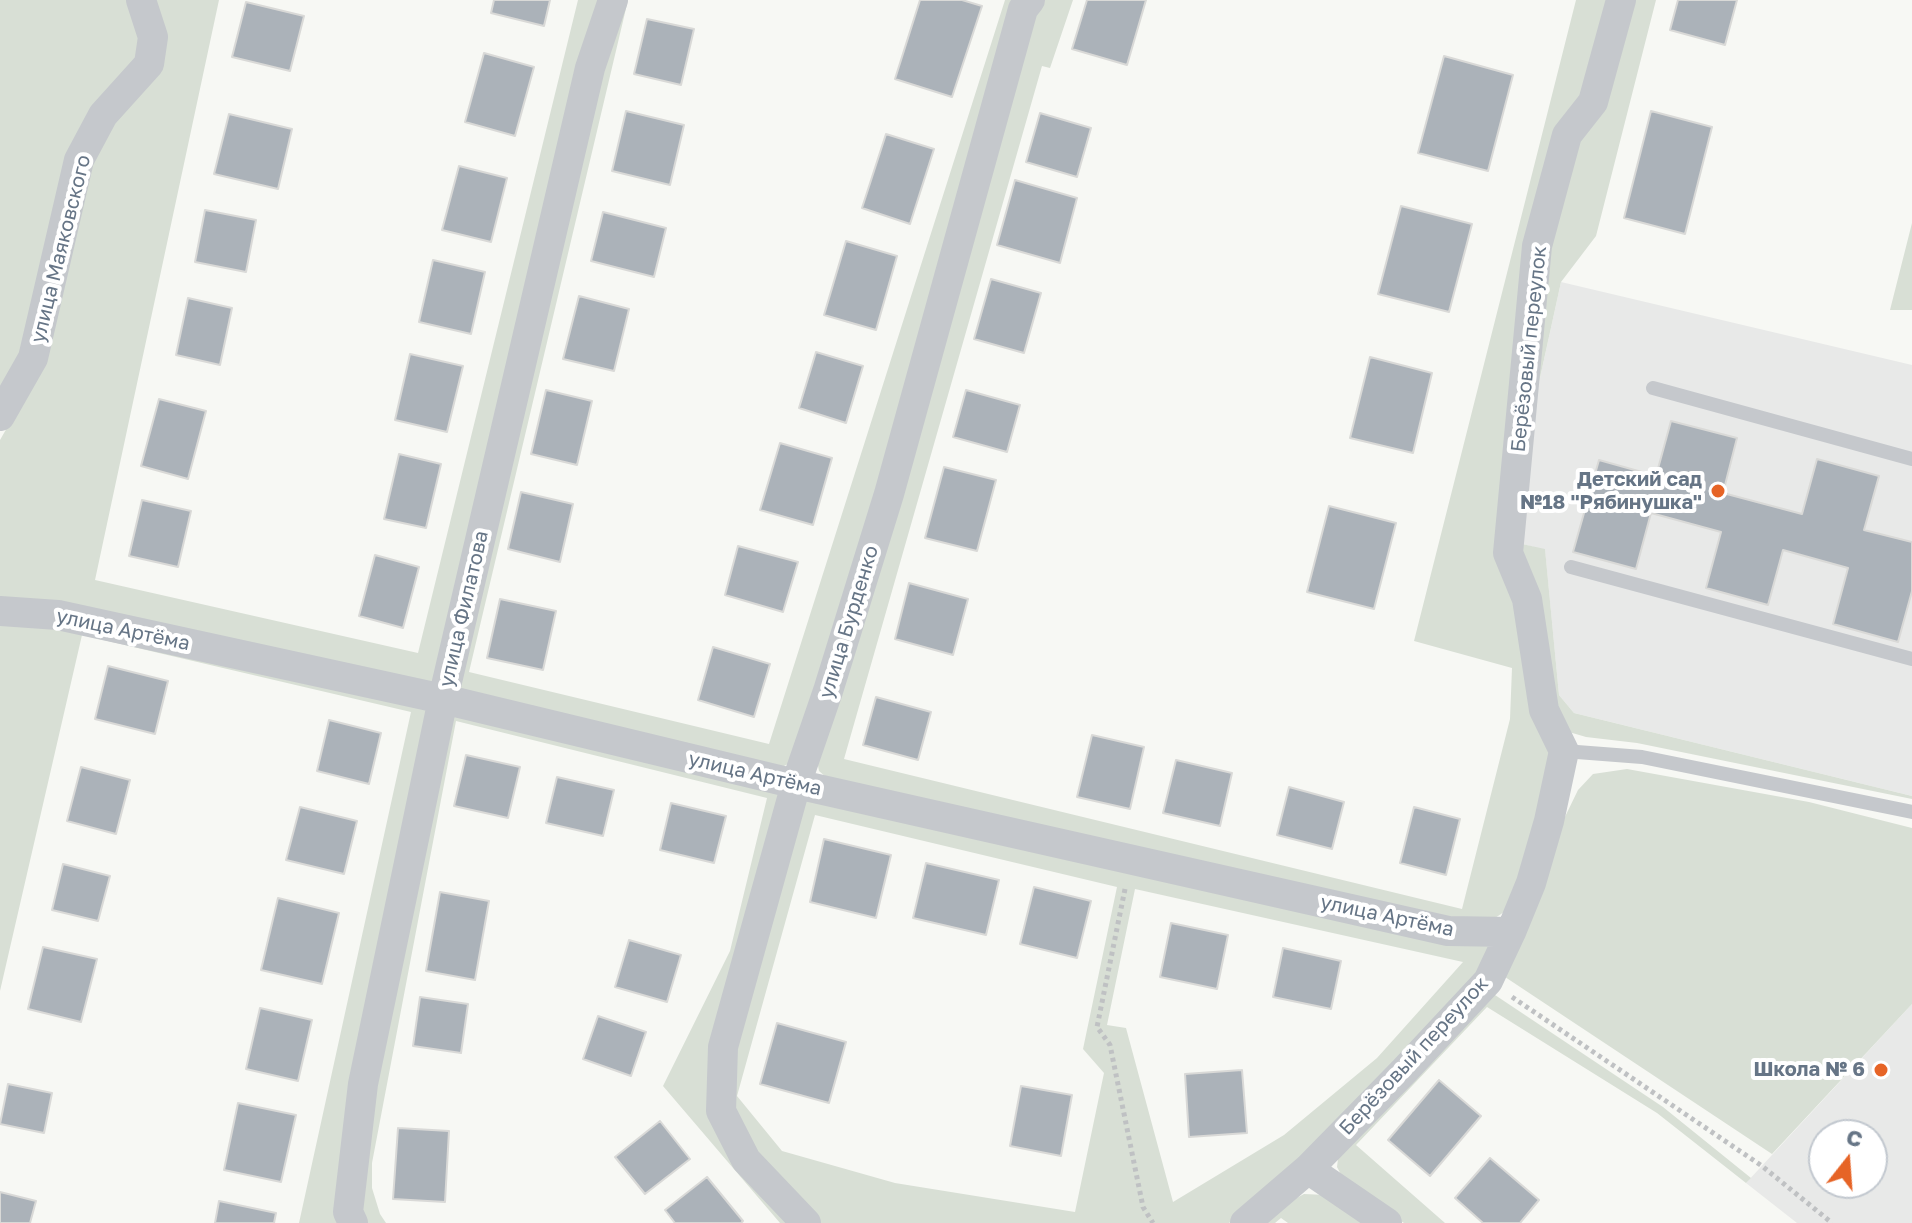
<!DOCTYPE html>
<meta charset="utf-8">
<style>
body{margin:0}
#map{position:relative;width:1912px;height:1223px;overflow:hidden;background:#f7f8f4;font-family:"Golos Text",sans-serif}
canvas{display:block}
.north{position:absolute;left:1808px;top:1119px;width:80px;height:80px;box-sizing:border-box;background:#fff;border:2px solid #c2c8cf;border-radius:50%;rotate:17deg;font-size:22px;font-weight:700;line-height:32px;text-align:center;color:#667586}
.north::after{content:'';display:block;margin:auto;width:28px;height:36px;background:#e66426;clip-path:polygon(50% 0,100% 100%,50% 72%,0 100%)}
</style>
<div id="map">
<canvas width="1912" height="1223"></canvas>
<div class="north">С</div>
</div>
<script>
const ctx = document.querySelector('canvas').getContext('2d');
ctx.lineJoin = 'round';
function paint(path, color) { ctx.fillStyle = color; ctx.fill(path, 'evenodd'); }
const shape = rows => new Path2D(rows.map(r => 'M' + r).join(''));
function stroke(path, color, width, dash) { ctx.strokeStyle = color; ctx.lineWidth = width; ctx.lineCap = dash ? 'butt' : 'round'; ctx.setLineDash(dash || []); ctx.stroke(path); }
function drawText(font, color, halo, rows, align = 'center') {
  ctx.font = font + ' "Golos Text",sans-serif'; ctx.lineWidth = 8; ctx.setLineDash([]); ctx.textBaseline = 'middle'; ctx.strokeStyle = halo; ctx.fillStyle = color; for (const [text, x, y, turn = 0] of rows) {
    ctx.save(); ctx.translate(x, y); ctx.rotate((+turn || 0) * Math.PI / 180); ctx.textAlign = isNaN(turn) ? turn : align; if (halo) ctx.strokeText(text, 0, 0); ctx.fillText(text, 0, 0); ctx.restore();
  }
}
paint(shape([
 [1561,282,1912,365,1912,796,1574,713,1559,695,1545,550,1522,544,1527,437],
 [1912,1004,1912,1223,1797,1223,1746,1183],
 [1824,1135,1872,1135,1872,1183,1824,1183]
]), '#e8e9e8');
paint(shape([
 [0,0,131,0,142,38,137,59,95,107,21,355,0,393],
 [152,0,219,0,95,580,418,653,578,0,605,0,431,688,0,604,0,440,44,363,89,162,112,121,159,67],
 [620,0,628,0,469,672,769,744,1005,0,1018,0,879,491,790,763,780,768,462,692,456,683],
 [1043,0,1073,0,1050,68,1042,66,844,759,1462,909,1510,719,1512,668,1414,641,1576,0,1610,0,1585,92,1526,248,1521,605,1555,752,1540,825,1507,910,1492,920,1449,920,826,777,819,771,816,755,1032,14],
 [1633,0,1656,0,1596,236,1561,282,1527,437,1546,248,1576,142],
 [1912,223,1912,310,1890,310],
 [1522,544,1545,549,1559,695,1574,713,1912,796,1912,799,1637,743,1586,737,1569,732,1553,710,1522,558],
 [0,619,60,621,428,703,344,1223,299,1223,411,712,82,635,0,991],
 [454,711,785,790,712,1111,793,1223,780,1223,663,1086,730,951,767,798,456,721,372,1163,372,1188,380,1214,386,1223,361,1223,371,1083],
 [1627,769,1809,802,1912,828,1912,1004,1772,1154,1502,975,1562,823,1578,790,1593,774],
 [804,794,1486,943,1491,953,1479,974,1300,1162,1229,1223,819,1223,757,1156,731,1109,733,1052],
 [815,815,1117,887,1083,1049,1104,1073,1075,1212,895,1183,782,1151,737,1096],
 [1135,889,1463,962,1377,1058,1284,1135,1173,1202,1126,1028,1107,1025],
 [1492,993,1663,1107,1751,1178,1746,1183,1657,1113,1487,1007,1356,1145,1445,1223,1404,1223,1346,1184,1337,1167,1339,1150],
 [1304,1194,1326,1195,1373,1223,1288,1223,1281,1218,1275,1223,1258,1223,1272,1211]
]), '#d8dfd5');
const building = shape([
 [494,0,550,0,544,26,491,13,494,0],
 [920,0,962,0,982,6,952,97,895,79,920,0],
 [1087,0,1146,0,1127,65,1072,49,1087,0],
 [1678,0,1737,0,1725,45,1670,30,1678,0],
 [246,2,304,16,290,71,232,57,246,2],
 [647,19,694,29,681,85,634,74,647,19],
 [484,53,534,67,515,136,465,122,484,53],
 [1444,56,1513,75,1488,171,1418,153,1444,56],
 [626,111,684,125,670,185,612,171,626,111],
 [1651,111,1712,127,1685,234,1624,218,1651,111],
 [1040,113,1091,128,1077,177,1026,162,1040,113],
 [229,114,292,129,278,189,214,174,229,114],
 [886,134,934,149,910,224,862,208,886,134],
 [459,166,507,178,491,242,442,230,459,166],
 [1015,180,1077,198,1060,263,997,245,1015,180],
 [1401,206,1472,224,1449,312,1378,294,1401,206],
 [205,210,256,220,246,272,195,262,205,210],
 [603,212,666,228,654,277,591,261,603,212],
 [846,241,897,256,876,330,824,315,846,241],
 [433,260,485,272,471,334,419,322,433,260],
 [991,279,1041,293,1024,353,974,339,991,279],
 [579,296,629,309,614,371,563,359,579,296],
 [188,298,232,308,220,365,176,355,188,298],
 [816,352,863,366,846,423,799,408,816,352],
 [410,354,463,366,447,432,395,420,410,354],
 [1370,357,1432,373,1413,453,1350,438,1370,357],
 [546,390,592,401,577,465,531,454,546,390],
 [966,390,1020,405,1007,452,953,437,966,390],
 [159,399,206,411,188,479,141,466,159,399],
 [1671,421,1737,438,1723,493,1802,514,1817,459,1879,476,1864,530,1912,542,1912,591,1898,642,1833,624,1848,568,1783,550,1768,605,1706,588,1721,532,1651,513,1636,569,1573,552,1599,460,1656,476,1671,421],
 [780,443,832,458,813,525,760,510,780,443],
 [399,454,441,464,426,528,384,519,399,454],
 [944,467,996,480,977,551,925,538,944,467],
 [521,492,573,504,560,562,508,549,521,492],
 [142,500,191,511,178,567,129,556,142,500],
 [1329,506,1396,523,1374,609,1307,592,1329,506],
 [738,546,798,562,783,612,725,595,738,546],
 [375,555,419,567,403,628,359,616,375,555],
 [909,583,968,599,953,655,895,639,909,583],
 [500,599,556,611,543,670,487,658,500,599],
 [713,647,770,664,754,717,698,700,713,647],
 [108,666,168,681,155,734,95,719,108,666],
 [876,697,931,712,918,760,863,745,876,697],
 [329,720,381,733,369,784,317,771,329,720],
 [1092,735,1144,747,1130,809,1077,797,1092,735],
 [466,755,520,767,508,818,454,806,466,755],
 [1176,760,1232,773,1220,826,1163,813,1176,760],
 [81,767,130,780,116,834,67,821,81,767],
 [557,777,614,790,603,836,546,823,557,777],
 [1289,787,1344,802,1332,849,1277,835,1289,787],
 [671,803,726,816,714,863,660,850,671,803],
 [300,807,357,821,344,874,286,860,300,807],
 [1414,807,1460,819,1446,875,1400,863,1414,807],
 [824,839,891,855,876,918,810,902,824,839],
 [926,863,999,880,986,935,913,918,926,863],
 [63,864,110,876,98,921,52,910,63,864],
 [1034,887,1091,901,1077,958,1020,944,1034,887],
 [440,892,489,901,475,980,426,971,440,892],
 [278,898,339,913,322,984,261,970,278,898],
 [1171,923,1228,935,1217,989,1160,977,1171,923],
 [629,940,681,955,667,1002,615,987,629,940],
 [43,947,97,959,81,1022,28,1009,43,947],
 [1283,948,1341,961,1331,1009,1273,997,1283,948],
 [420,997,468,1004,461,1053,413,1046,420,997],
 [260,1008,312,1020,298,1081,246,1069,260,1008],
 [598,1016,646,1032,631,1076,583,1059,598,1016],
 [777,1023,846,1042,829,1103,760,1084,777,1023],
 [1242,1070,1247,1133,1189,1137,1185,1074,1242,1070],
 [1439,1080,1481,1116,1430,1176,1388,1140,1439,1080],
 [8,1084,52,1093,44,1133,0,1124,8,1084],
 [1021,1086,1072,1095,1061,1156,1010,1146,1021,1086],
 [238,1103,296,1115,281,1182,224,1170,238,1103],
 [660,1121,690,1159,645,1194,615,1157,660,1121],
 [398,1128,449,1131,445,1202,393,1199,398,1128],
 [1490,1158,1539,1200,1520,1223,1483,1223,1455,1198,1490,1158],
 [707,1177,743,1221,741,1223,675,1223,665,1210,707,1177],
 [0,1192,36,1201,30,1223,0,1223,0,1192],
 [219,1201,276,1213,274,1223,215,1223,219,1201]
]);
paint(building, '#abb2b9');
stroke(building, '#d9d9d7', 2);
stroke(shape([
 [1125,889,1097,1027,1110,1045,1143,1207,1153,1223],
 [1512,997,1762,1166,1832,1223]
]), '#bfc1c3', 5, [4, 4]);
stroke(shape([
 [1653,388,1912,459],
 [1571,567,1912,659],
 [1564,751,1642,757,1912,812]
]), '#c5c8cc', 14);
stroke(shape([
 [0,416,33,358,79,160,103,115,149,64,153,37,141,0],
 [0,611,58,615,443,699,796,784,1448,931,1511,932],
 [1308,1169,1387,1223],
 [353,1223,348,1212,363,1084,443,699,590,68,613,0],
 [806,1223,746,1160,721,1111,723,1047,796,784,828,691,889,494,1023,9,1030,0],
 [1245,1223,1308,1169,1404,1071,1488,981,1511,932,1531,883,1549,821,1564,751,1544,710,1527,599,1508,553,1537,246,1567,135,1593,102,1621,0]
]), '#c5c8cc', 30);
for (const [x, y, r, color] of [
 [1718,491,8,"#e66426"],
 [1881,1070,8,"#e66426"]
]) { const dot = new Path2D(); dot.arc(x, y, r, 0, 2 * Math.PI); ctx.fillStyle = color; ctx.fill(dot); stroke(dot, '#fff', 3); }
drawText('20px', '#667586', '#fff', [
 ["улица Маяковского",61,249,-76],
 ["Берёзовый переулок",1529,349,-84],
 ["улица Филатова",464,609,-77],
 ["улица Бурденко",849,622,-73],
 ["улица Артёма",123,630,12],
 ["улица Артёма",755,774,13],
 ["улица Артёма",1387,916,12],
 ["Берёзовый переулок",1414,1056,-47]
]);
drawText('bold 20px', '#667586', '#fff', [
 ["Детский сад",1702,480],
 ["№18 \"Рябинушка\"",1702,503],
 ["Школа № 6",1865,1070]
], 'right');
</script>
